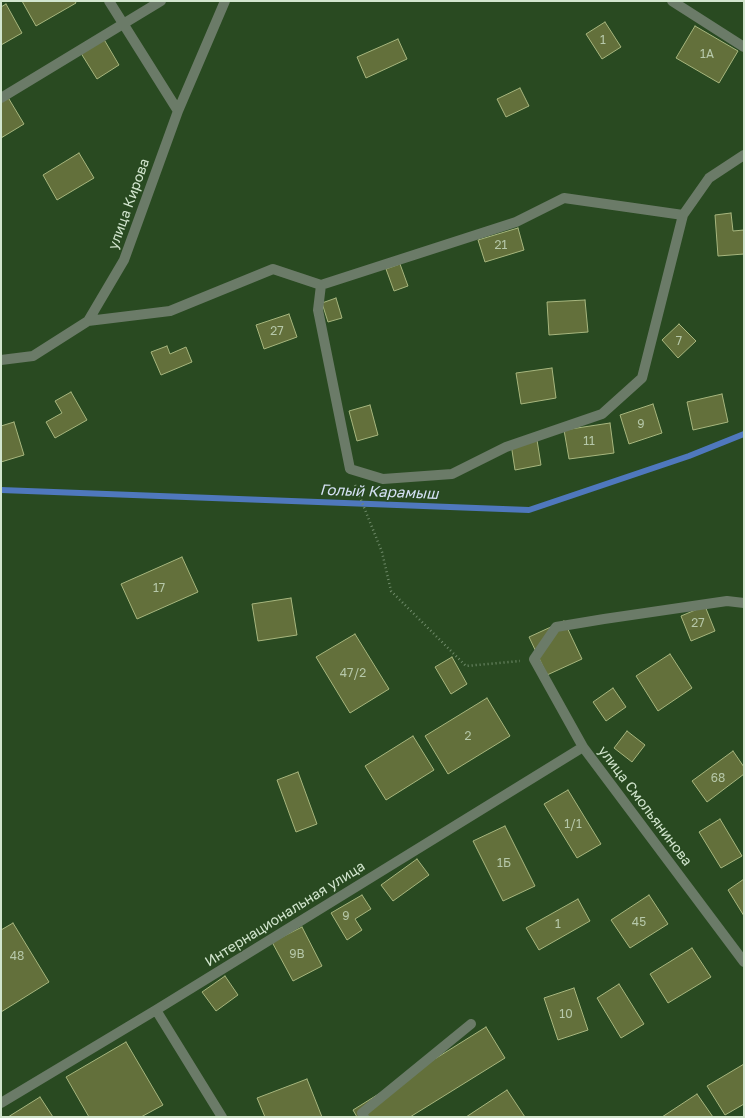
<!DOCTYPE html>
<meta charset="utf-8">
<style>
body{margin:0}
#map{position:relative;width:745px;height:1118px;overflow:hidden;background:#294a21;font-family:"Golos Text",sans-serif}
canvas{display:block}
.frame{position:absolute;inset:0;border:2px solid #d2e5ce;pointer-events:none}
</style>
<div id="map">
<canvas width="745" height="1118"></canvas>
<div class="frame"></div>
</div>
<script>
const ctx = document.querySelector('canvas').getContext('2d');
ctx.lineJoin = 'round';
const shape = rows => new Path2D(rows.map(r => 'M' + r).join(''));
function stroke(path, color, width, dash) { ctx.strokeStyle = color; ctx.lineWidth = width; ctx.lineCap = dash ? 'butt' : 'round'; ctx.setLineDash(dash || []); ctx.stroke(path); }
function paint(path, color) { ctx.fillStyle = color; ctx.fill(path, 'evenodd'); }
function drawText(font, color, halo, rows, align = 'center') {
  ctx.font = font + ' "Golos Text",sans-serif'; ctx.lineWidth = 3; ctx.setLineDash([]); ctx.textBaseline = 'middle'; ctx.strokeStyle = halo; ctx.fillStyle = color; for (const [text, x, y, turn = 0] of rows) {
    ctx.save(); ctx.translate(x, y); ctx.rotate((+turn || 0) * Math.PI / 180); ctx.textAlign = isNaN(turn) ? turn : align; if (halo) ctx.strokeText(text, 0, 0); ctx.fillText(text, 0, 0); ctx.restore();
  }
}
stroke(shape([
 [1,490,529,510,689,456,744,434]
]), '#4f78bd', 6);
const building = shape([
 [22,1,75,1,76,3,36,26,22,1],
 [6,4,22,33,1,45,1,7,6,4],
 [605,22,621,47,602,59,586,34,605,22],
 [695,26,738,51,719,83,676,58,695,26],
 [102,36,119,65,97,79,79,50,102,36],
 [398,39,407,59,366,78,357,57,398,39],
 [520,88,529,106,506,117,497,99,520,88],
 [6,94,24,124,1,138,1,97,6,94],
 [79,153,94,178,57,200,43,175,79,153],
 [731,213,733,231,744,230,744,254,718,256,715,215,731,213],
 [518,228,524,250,485,262,478,240,518,228],
 [400,264,408,286,394,291,386,269,400,264],
 [336,298,342,318,328,322,322,303,336,298],
 [585,300,588,332,549,335,547,302,585,300],
 [289,314,297,337,264,349,256,325,289,314],
 [679,324,696,341,678,358,662,340,679,324],
 [167,346,170,354,186,347,192,362,161,375,151,352,167,346],
 [552,368,556,398,521,404,516,373,552,368],
 [71,392,87,420,55,438,46,422,62,413,55,401,71,392],
 [722,394,728,422,693,430,687,402,722,394],
 [653,404,662,433,629,444,620,415,653,404],
 [370,405,378,435,357,441,349,411,370,405],
 [14,422,24,455,1,462,1,426,14,422],
 [610,423,614,453,569,459,564,430,610,423],
 [537,440,541,465,515,470,511,444,537,440],
 [182,557,198,592,137,619,121,584,182,557],
 [291,598,297,635,258,641,252,604,291,598],
 [705,606,715,631,691,641,681,616,705,606],
 [564,621,582,659,547,675,529,637,564,621],
 [355,634,389,689,350,713,316,657,355,634],
 [670,654,692,688,658,711,636,676,670,654],
 [452,657,467,684,451,694,435,667,452,657],
 [613,688,626,707,606,721,593,702,613,688],
 [487,698,510,736,448,774,425,736,487,698],
 [627,731,645,745,632,762,614,748,627,731],
 [413,736,434,770,386,800,365,766,413,736],
 [733,751,744,767,744,774,707,802,692,781,733,751],
 [298,772,317,824,296,832,277,780,298,772],
 [568,790,601,844,577,858,544,804,568,790],
 [720,819,742,856,721,868,699,832,720,819],
 [505,826,535,886,503,901,473,841,505,826],
 [417,859,429,875,393,901,381,885,417,859],
 [744,879,744,916,728,890,744,879],
 [362,895,371,909,355,919,362,930,347,940,331,913,362,895],
 [649,895,668,924,630,948,611,920,649,895],
 [578,899,590,921,539,950,526,928,578,899],
 [13,923,49,982,1,1012,1,930,13,923],
 [302,927,322,966,293,981,272,942,302,927],
 [692,948,711,977,668,1003,650,974,692,948],
 [225,976,238,995,216,1011,202,992,225,976],
 [619,984,644,1024,621,1038,597,998,619,984],
 [574,988,588,1030,558,1040,544,998,574,988],
 [486,1027,505,1058,410,1117,357,1117,353,1110,486,1027],
 [126,1042,163,1105,141,1117,89,1117,66,1077,126,1042],
 [744,1064,744,1104,725,1115,707,1086,744,1064],
 [307,1079,322,1117,265,1117,257,1098,307,1079],
 [507,1090,525,1117,466,1117,507,1090],
 [697,1094,713,1117,662,1117,697,1094],
 [40,1097,53,1117,8,1117,40,1097]
]);
paint(building, '#63703b');
stroke(building, '#a7b67e', 1);
stroke(shape([
 [355,485,382,552,391,591,466,666,520,661]
]), '#6f8b69', 2.5, [1, 3]);
stroke(shape([
 [109,1,178,111],
 [672,1,744,47],
 [1,98,161,1],
 [321,285,318,310,350,469,383,479,452,474,506,447,602,414,642,378,683,215],
 [88,321,170,311,273,269,321,285,516,222,564,198,683,215,709,178,744,155],
 [1,360,33,356,88,321,124,260,178,111,225,1],
 [744,603,727,601,604,619,556,627,534,659,583,747,744,962],
 [156,1010,222,1117],
 [1,1103,156,1010,583,747],
 [364,1117,362,1113,471,1024]
]), '#6b7b68', 10);
drawText('12px', '#b6c8a9', null, [
 ["1",603,40],
 ["1А",707,54],
 ["21",501,245],
 ["27",277,331],
 ["7",679,341],
 ["9",641,424],
 ["11",589,441],
 ["17",159,588],
 ["27",698,623],
 ["47/2",353,673],
 ["2",468,736],
 ["68",718,778],
 ["1/1",573,824],
 ["1Б",504,863],
 ["9",346,916],
 ["45",639,922],
 ["1",558,924],
 ["9В",297,954],
 ["48",17,956],
 ["10",566,1014]
]);
drawText('14px', '#d2e5ce', '#294a21', [
 ["улица Кирова",129,204,-70],
 ["улица Смольянинова",645,806,53],
 ["Интернациональная улица",285,914,-32]
]);
drawText('italic 15px', '#d5e1f4', '#294a21', [
 ["Голый Карамыш",379,492,2]
]);
</script>
